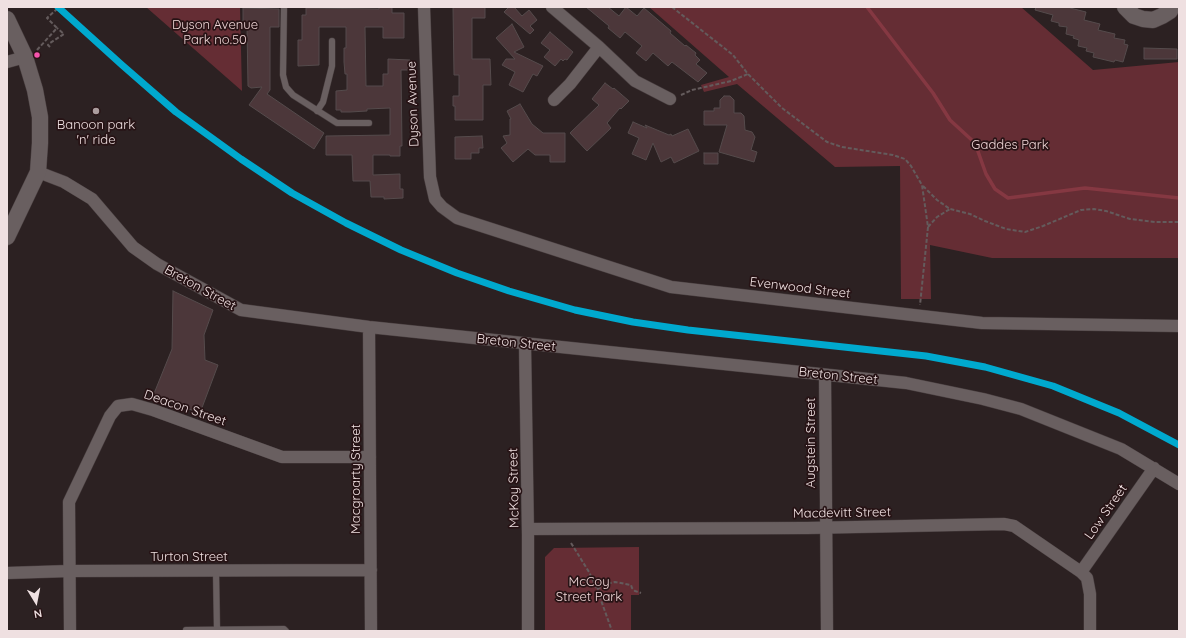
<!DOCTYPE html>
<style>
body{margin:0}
#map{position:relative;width:1186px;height:638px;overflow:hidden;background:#2c2122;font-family:Quicksand,sans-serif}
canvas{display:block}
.frame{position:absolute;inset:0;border:8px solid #efe0e1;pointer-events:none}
.north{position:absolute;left:16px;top:582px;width:40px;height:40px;-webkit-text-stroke:3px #271315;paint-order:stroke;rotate:170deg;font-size:11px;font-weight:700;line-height:16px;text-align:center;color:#efe0e1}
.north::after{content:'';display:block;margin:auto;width:14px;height:18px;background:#efe0e1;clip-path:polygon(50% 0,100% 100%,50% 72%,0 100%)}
</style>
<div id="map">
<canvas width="1186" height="638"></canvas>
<div class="frame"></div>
<div class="north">N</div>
</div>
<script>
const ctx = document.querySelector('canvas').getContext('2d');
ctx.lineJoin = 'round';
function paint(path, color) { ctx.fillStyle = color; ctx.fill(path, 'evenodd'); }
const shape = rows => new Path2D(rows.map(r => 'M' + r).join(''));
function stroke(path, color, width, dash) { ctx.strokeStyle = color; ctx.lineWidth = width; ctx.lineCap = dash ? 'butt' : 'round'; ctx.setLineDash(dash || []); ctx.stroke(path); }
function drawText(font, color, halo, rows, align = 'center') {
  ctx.font = font + ' Quicksand,sans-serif'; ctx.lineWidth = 3.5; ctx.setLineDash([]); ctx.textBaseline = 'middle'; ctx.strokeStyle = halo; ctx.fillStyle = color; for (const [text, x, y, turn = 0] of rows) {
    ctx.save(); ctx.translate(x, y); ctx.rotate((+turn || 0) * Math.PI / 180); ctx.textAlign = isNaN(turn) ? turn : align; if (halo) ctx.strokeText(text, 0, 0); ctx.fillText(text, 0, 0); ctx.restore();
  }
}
paint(shape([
 [146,7,240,7,242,91],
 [649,7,1021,7,1093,70,1179,62,1179,258,992,258,930,245,931,299,901,299,900,166,835,167,737,84,704,92,701,85,729,77],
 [639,547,639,595,631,595,631,631,545,631,545,557,554,548]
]), '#652d34');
stroke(shape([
 [867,7,933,93,950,120,975,143,986,174,995,189,1008,198,1085,188,1179,198]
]), '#853842', 3.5);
const building = shape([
 [379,7,392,7,392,13,404,13,404,38,383,38,383,27,365,27,366,86,383,86,383,74,388,74,388,59,410,60,410,70,401,70,402,146,400,146,400,156,390,156,390,155,373,155,373,175,400,174,400,189,403,189,403,198,384,199,384,197,371,197,370,181,353,181,352,155,326,155,326,136,390,135,390,108,367,109,367,111,350,112,341,112,341,110,336,110,336,91,347,90,347,74,345,74,344,62,344,48,346,48,346,27,319,27,319,65,298,66,298,40,302,40,302,15,306,15,306,8,379,9,379,7],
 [453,7,485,7,485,18,472,18,472,59,490,59,491,85,483,85,483,120,455,120,455,106,453,106,453,96,459,96,459,75,454,75,453,7],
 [509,7,514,7,522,16,529,10,537,20,530,26,534,30,530,34,504,12,509,7],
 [586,7,608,7,619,16,626,7,637,16,644,8,671,31,670,33,685,46,686,45,696,53,695,55,700,60,696,64,707,73,698,82,672,62,668,66,653,53,646,61,636,53,642,46,625,32,620,38,608,28,609,26,586,7],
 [1036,7,1070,7,1070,8,1086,12,1084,20,1100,24,1098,30,1115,34,1114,38,1125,40,1124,44,1128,45,1123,62,1115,60,1114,62,1093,57,1094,53,1086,51,1087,48,1078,46,1079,40,1073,38,1074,36,1066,34,1067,27,1059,26,1059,23,1051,21,1053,15,1035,10,1036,7],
 [243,8,279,9,279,27,270,27,270,90,267,94,324,133,314,149,249,105,262,87,251,88,248,86,247,27,243,27,243,8],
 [512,24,524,47,514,52,543,66,537,76,533,74,523,92,509,85,515,72,502,65,506,59,515,59,496,38,512,24],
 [550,32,573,52,567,60,565,59,563,61,561,59,555,66,544,57,550,50,541,43,550,32],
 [1144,48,1177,49,1177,59,1144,59,1144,48],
 [605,83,613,89,614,88,629,101,621,109,620,108,607,123,611,128,587,151,570,133,599,105,592,99,605,83],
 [724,96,730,96,734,100,734,113,741,113,744,116,745,130,752,132,755,137,751,150,757,152,754,162,719,152,727,125,704,125,704,111,714,111,714,108,720,108,720,100,724,96],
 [520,104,532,124,543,133,565,133,565,162,550,162,550,155,535,155,528,149,513,162,501,148,507,143,503,136,510,135,510,119,511,119,507,111,520,104],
 [633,122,647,128,645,125,669,135,671,134,672,136,688,129,699,151,674,163,671,157,661,162,653,143,646,160,632,154,639,138,628,133,633,122],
 [482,136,483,148,479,148,479,153,471,153,471,159,455,159,455,137,482,136],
 [704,153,718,153,718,164,704,164,704,153],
 [173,291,213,310,204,335,205,360,218,365,200,413,153,396,172,349,173,291]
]);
paint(building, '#4c373a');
stroke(building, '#554b4c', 1);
const lane = shape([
 [284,7,283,75,286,87,293,95,337,123,369,123],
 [317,111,323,102,332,66,332,41],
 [216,571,217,630],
 [186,630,284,629,286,631]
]);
const street = shape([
 [424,7,430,177,435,199,442,207,457,218,671,287,982,323,1179,326],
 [552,7,599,47,635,81,670,99],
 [7,62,25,57],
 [554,100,570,84,599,47],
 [38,172,64,182,92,199,133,247,157,264,241,310,369,327,906,383,983,399,1021,409,1121,449,1179,484],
 [369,327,371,631],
 [525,344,528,536,528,631],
 [825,375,827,631],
 [528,529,807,528,1004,524,1014,526,1081,572,1087,578,1090,594,1090,631],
 [1081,572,1154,468],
 [7,573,69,571,371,570],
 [70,631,69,502,110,416,118,406,132,404,153,410,282,457,370,457]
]);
const secondary = shape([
 [1125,7,1134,16,1143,19,1153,20,1162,16,1170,11,1172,7],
 [7,19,25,57,35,90,40,117,40,143,38,172,7,237]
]);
stroke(lane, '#483e3f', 7);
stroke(street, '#483e3f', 13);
stroke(secondary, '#483e3f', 17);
stroke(shape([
 [672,7,733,55,748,74,782,108,827,142,842,147,893,155,905,159,911,166,922,185,928,227,920,305],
 [50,47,48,45,50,43,64,34,57,28],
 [37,50,57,28,47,18,57,9],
 [681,95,692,90,731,81,748,74],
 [923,186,937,200,950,209,970,214,985,221,1006,229,1025,232,1043,226,1081,210,1094,209,1106,211,1130,219,1155,222,1179,222],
 [928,227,937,217,950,209],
 [571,543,589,572,597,589,612,631],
 [597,589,610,583,615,582,631,585,632,588,635,591,641,593]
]), '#645b5c', 2, [4, 2]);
stroke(lane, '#695f60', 6);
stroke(street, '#695f60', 12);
stroke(secondary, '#695f60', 16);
stroke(shape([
 [58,7,122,65,176,112,241,159,292,193,346,223,401,250,457,273,509,291,575,310,633,322,688,330,926,356,985,367,1053,386,1119,413,1179,445]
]), '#00a9ce', 7);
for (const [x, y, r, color] of [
 [37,55,3.5,"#f653ac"],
 [96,111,4,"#ab9d9e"]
]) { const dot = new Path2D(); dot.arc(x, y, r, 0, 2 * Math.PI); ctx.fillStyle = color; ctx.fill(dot); stroke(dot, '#271315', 1.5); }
drawText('13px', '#f0d6d7', '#271315', [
 ["Dyson Avenue",215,25],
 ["Park no.50",215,40],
 ["Gaddes Park",1010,145],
 ["McCoy",589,582],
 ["Street Park",589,597]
]);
drawText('13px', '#efe0e1', '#271315', [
 ["Dyson Avenue",413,104,-92],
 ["Breton Street",200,288,29],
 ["Evenwood Street",800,288,7],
 ["Breton Street",516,343,6],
 ["Breton Street",838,376,6],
 ["Deacon Street",185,408,19],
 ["Augstein Street",811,443,-90],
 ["Macgroarty Street",356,479,-90],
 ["McKoy Street",514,488,-91],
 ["Low Street",1106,512,-55],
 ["Macdevitt Street",842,513,-1],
 ["Turton Street",189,557]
]);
drawText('13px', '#efe0e1', '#271315', [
 ["Banoon park",96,125],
 ["'n' ride",96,140]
]);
</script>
